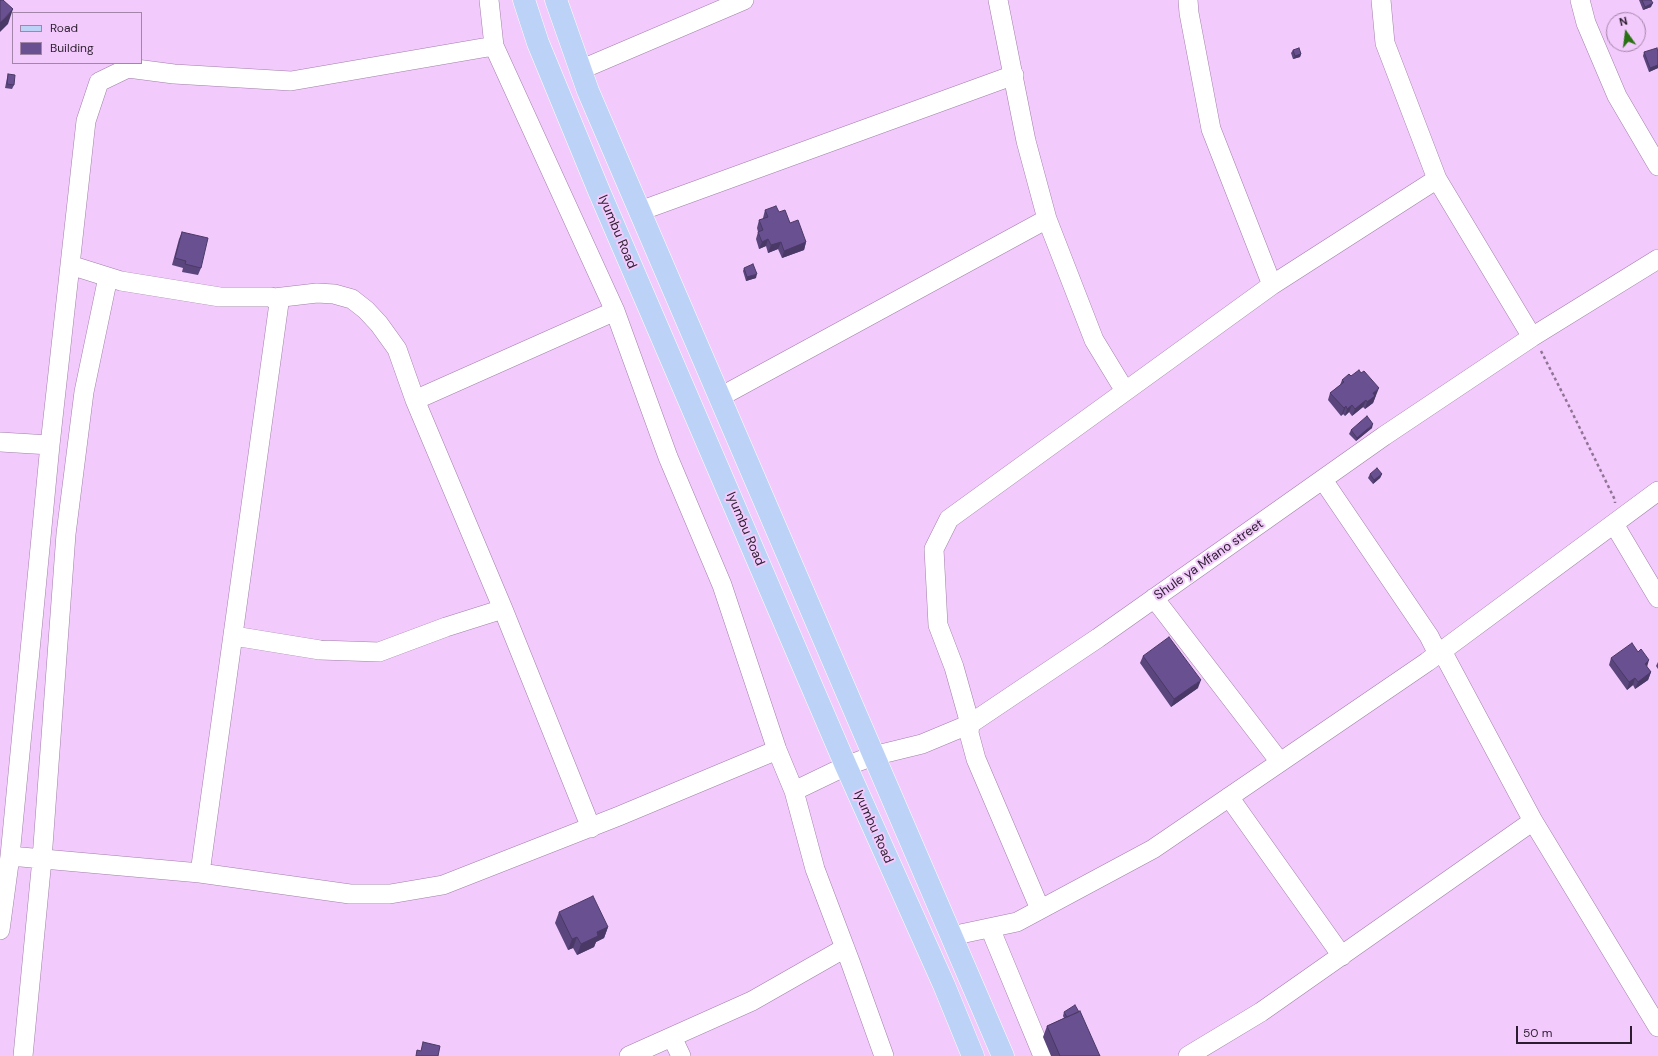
<!DOCTYPE html>
<style>
body{margin:0}
#map{position:relative;width:1658px;height:1056px;overflow:hidden;background:#f2cafb;font-family:"DM Sans",sans-serif}
canvas{display:block}
.legend{position:absolute;left:12px;top:12px;width:130px;height:52px;box-sizing:border-box;background:#f2cafb;border:1px solid #a285a9;margin:0;padding:5px 7px;list-style:none;font-size:12px;color:#2b1d2f}
.legend li{display:flex;align-items:center;gap:8px;height:20px}
.legend b{width:20px;border:1px solid #a285a9}
.north{position:absolute;left:1606px;top:12px;width:40px;height:40px;box-sizing:border-box;background:#f2cafb;border:1px solid #a285a9;border-radius:50%;rotate:346deg;font-size:11px;font-weight:700;line-height:16px;text-align:center;color:#2b1d2f}
.north::after{content:'';display:block;margin:auto;width:14px;height:18px;background:#287011;clip-path:polygon(50% 0,100% 100%,50% 72%,0 100%)}
.scale{position:absolute;left:1516px;top:1026px;width:116px;height:18px;box-sizing:border-box;border:2px solid #2b1d2f;border-top:0;padding-left:5px;font-size:12px;line-height:14px;white-space:nowrap;color:#2b1d2f;-webkit-text-stroke:3px #f2cafb;paint-order:stroke}
</style>
<div id="map">
<canvas width="1658" height="1056"></canvas>
<ul class="legend">
<li><b style="height:5px;background:#bcd3f7"></b>Road</li>
<li><b style="height:11px;background:#695191"></b>Building</li>
</ul>
<div class="north">N</div>
<div class="scale">50 m</div>
</div>
<script>
const ctx = document.querySelector('canvas').getContext('2d');
ctx.lineJoin = 'round';
const shape = rows => new Path2D(rows.map(r => 'M' + r).join(''));
function stroke(path, color, width, dash) { ctx.strokeStyle = color; ctx.lineWidth = width; ctx.lineCap = dash ? 'butt' : 'round'; ctx.setLineDash(dash || []); ctx.stroke(path); }
function paint(path, color) { ctx.fillStyle = color; ctx.fill(path, 'evenodd'); }
function drawText(font, color, halo, rows, align = 'center') {
  ctx.font = font + ' "DM Sans",sans-serif'; ctx.lineWidth = 4; ctx.setLineDash([]); ctx.textBaseline = 'middle'; ctx.strokeStyle = halo; ctx.fillStyle = color; for (const [text, x, y, turn = 0] of rows) {
    ctx.save(); ctx.translate(x, y); ctx.rotate((+turn || 0) * Math.PI / 180); ctx.textAlign = isNaN(turn) ? turn : align; if (halo) ctx.strokeText(text, 0, 0); ctx.fillText(text, 0, 0); ctx.restore();
  }
}
const minor = shape([
 [489,0,494,46],
 [998,0,1026,141,1047,219,1094,340,1125,391],
 [1188,0,1189,13,1211,129,1272,285],
 [1381,0,1385,43,1437,179,1532,337],
 [1580,0,1586,23,1617,96,1658,166],
 [580,70,744,0],
 [640,211,1014,75],
 [70,265,121,281,220,297,271,297,279,303,200,873],
 [274,298,317,293,334,294,352,299,366,310,379,324,397,349,415,400],
 [720,397,1047,219],
 [0,442,50,445,10,856],
 [50,445,86,121,99,82,128,68,174,74,291,81,494,46,615,311,668,457,722,585,777,750,794,791,815,869,851,964,884,1056],
 [1323,480,1429,636,1438,654],
 [1614,524,1658,598],
 [1154,598,1280,762],
 [234,636,320,650,379,652,446,627,503,609],
 [1442,651,1533,821,1658,1027],
 [794,791,846,766,873,756,922,744,970,724,1098,638,1384,436,1532,337,1658,259],
 [1229,797,1342,956],
 [591,828,503,609,415,400,615,311],
 [1040,909,976,759,969,733,970,724,954,667,938,625,934,549,949,519,1272,285,1437,179],
 [990,928,1043,1056],
 [0,930,10,856,200,873,350,894,390,894,443,885,619,816,777,750],
 [951,936,1017,922,1153,849,1427,662,1658,491],
 [672,1037,681,1056],
 [23,1056,42,859,66,534,84,392,108,277],
 [629,1056,752,1001,845,948],
 [1188,1056,1261,1012,1533,821]
]);
const major = shape([
 [524,0,538,43,599,191,846,766,944,985,973,1056],
 [556,0,588,91,1003,1056]
]);
stroke(minor, '#a27eab', 20);
stroke(major, '#fff', 23);
stroke(shape([
 [1541,351,1569,406,1615,500,1615,503]
]), '#8f7495', 2.5, [3, 3]);
stroke(minor, '#fff', 19);
stroke(major, '#bcd3f7', 22);
paint(shape([
 [1639,0,1651,0,1651,7,1643,10],
 [1293,50,1301,54,1300,57,1293,59,1291,53],
 [1644,52,1658,52,1658,68,1649,72,1643,56],
 [8,74,14,85,12,89,5,88,7,78],
 [765,210,779,212,790,223,806,242,804,250,782,258,778,249,768,253,766,246,759,249,756,239,758,232,757,228,759,220,763,219,763,218],
 [182,232,201,268,198,275,182,272,183,268,172,265,179,239],
 [744,268,756,278,746,281,743,271],
 [1342,380,1376,395,1373,403,1365,409,1363,407,1352,416,1349,412,1345,416,1343,414,1341,416,1328,400,1330,393,1340,385],
 [1372,428,1356,441,1349,434,1351,430],
 [1370,474,1382,474,1380,478,1373,484,1368,478],
 [1143,656,1198,688,1171,707,1140,663],
 [1611,658,1647,667,1651,672,1648,680,1635,689,1633,685,1627,690,1609,665],
 [1658,662,1658,669,1656,666],
 [559,912,608,927,604,938,596,942,594,947,577,955,573,948,568,950,555,923],
 [1064,1012,1100,1056,1051,1056,1043,1037,1047,1026,1064,1018,1063,1016]
]), '#5a467d');
paint(shape([
 [1653,3,1651,7,1643,10,1645,7],
 [13,9,8,24,0,32,0,23],
 [1301,54,1300,57,1293,59,1295,56],
 [1658,65,1658,68,1649,72,1650,68],
 [768,239,766,246,759,249,762,242],
 [781,242,778,249,768,253,771,245],
 [806,242,804,250,782,258,784,251],
 [757,274,756,278,746,281,747,277],
 [1379,388,1373,403,1365,409,1367,402,1373,393],
 [1366,400,1363,407,1352,416,1355,409],
 [1352,405,1349,412,1345,416,1347,409],
 [1346,406,1343,414,1341,416,1344,408],
 [1373,424,1372,428,1356,441,1357,438],
 [1382,474,1380,478,1373,484,1374,480],
 [1649,660,1647,667,1645,664],
 [1651,672,1648,680,1635,689,1638,682],
 [1635,678,1633,685,1627,690,1629,682],
 [1201,680,1198,688,1171,707,1174,699],
 [608,927,604,938,596,942,594,947,577,955,581,944,597,932],
 [577,937,573,948,568,950,572,939]
]), '#4a3966');
const building = shape([
 [0,0,3,0,13,9,0,23,0,0],
 [1642,0,1651,0,1653,3,1645,7,1642,0],
 [1299,48,1301,54,1295,56,1293,50,1299,48],
 [1657,48,1658,52,1658,65,1650,68,1644,52,1657,48],
 [8,74,15,75,14,85,7,84,8,74],
 [776,206,779,212,785,210,790,223,798,220,806,242,784,251,781,242,771,245,768,239,762,242,758,232,763,230,759,220,768,217,765,210,776,206],
 [182,232,208,238,201,268,185,264,186,261,175,258,182,232],
 [753,264,757,274,747,277,744,268,753,264],
 [1359,370,1361,373,1364,371,1379,388,1373,393,1375,396,1367,402,1366,400,1355,409,1352,405,1347,409,1346,406,1344,408,1330,393,1344,382,1342,380,1349,374,1351,376,1359,370],
 [1367,416,1373,424,1357,438,1351,430,1367,416],
 [1377,468,1382,474,1374,480,1370,474,1377,468],
 [1169,637,1201,680,1174,699,1143,656,1169,637],
 [1632,643,1638,652,1641,649,1649,660,1645,664,1651,672,1638,682,1635,678,1629,682,1611,658,1632,643],
 [593,896,608,927,597,932,598,936,581,944,577,937,572,939,559,912,593,896],
 [1075,1005,1079,1012,1067,1017,1064,1012,1075,1005],
 [1080,1011,1100,1056,1060,1056,1047,1026,1080,1011],
 [423,1042,440,1046,438,1056,416,1056,417,1050,421,1051,423,1042]
]);
paint(building, '#695191');
stroke(building, '#4a3966', 1);
drawText('13px', '#2b1d2f', '#f2cafb', [
 ["Iyumbu Road",617,232,67],
 ["Iyumbu Road",745,529,67],
 ["Shule ya Mfano street",1209,560,-35],
 ["Iyumbu Road",873,827,66]
]);
</script>
